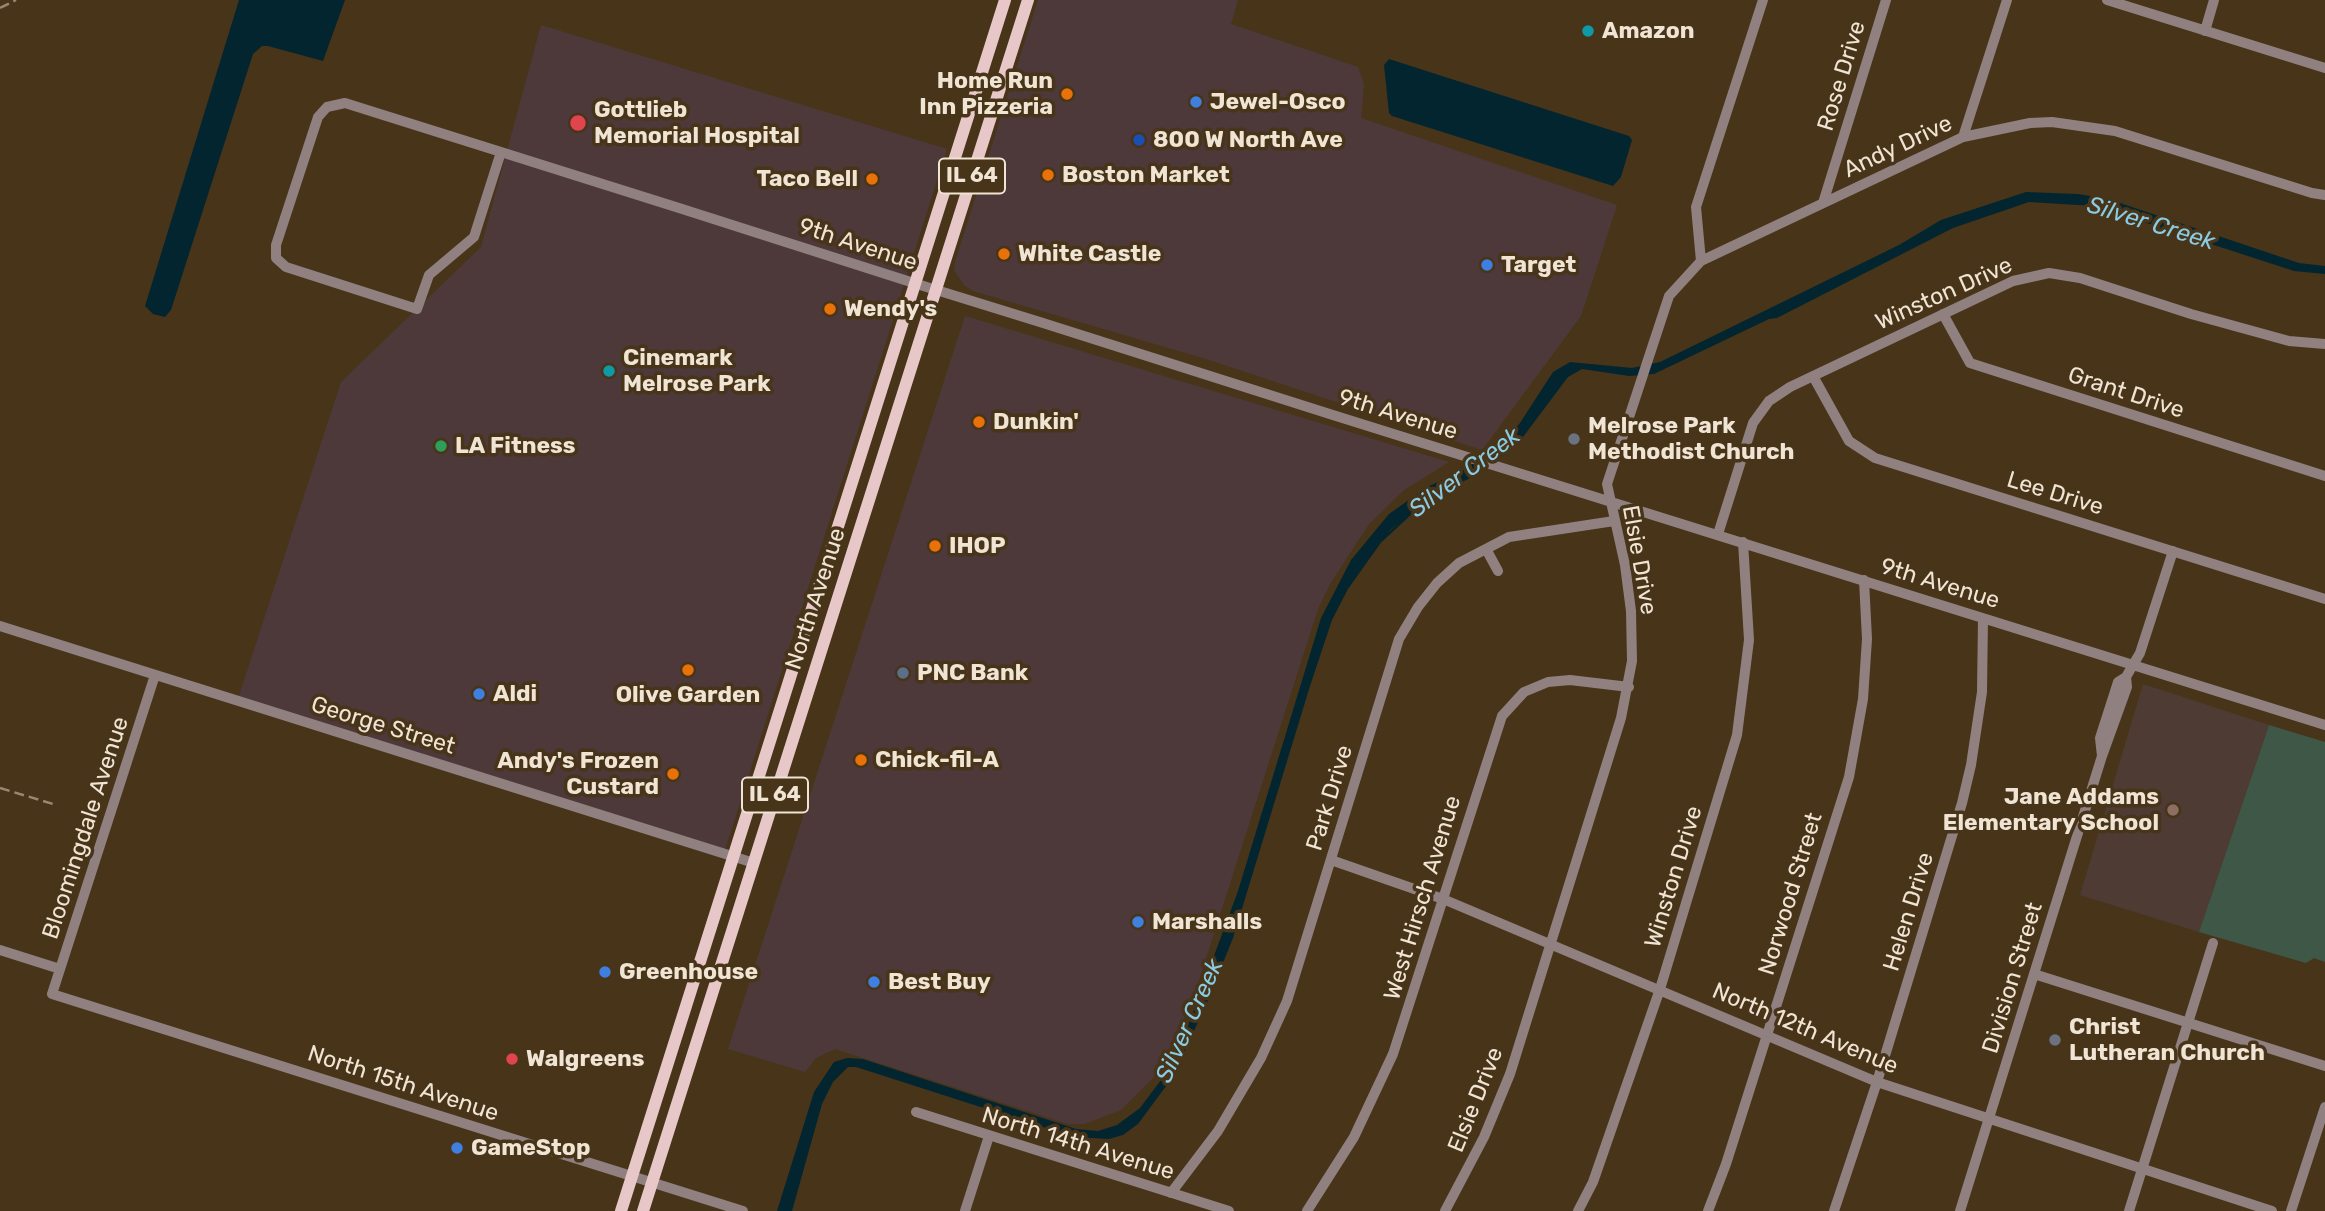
<!DOCTYPE html>
<style>
body{margin:0}
canvas{display:block;background:#473419}
</style>
<canvas width="2325" height="1211"></canvas>
<script>
const ctx = document.querySelector('canvas').getContext('2d');
ctx.lineJoin = 'round';
function paint(path, color) { ctx.fillStyle = color; ctx.fill(path, 'evenodd'); }
const shape = rows => new Path2D(rows.map(r => 'M' + r).join(''));
function stroke(path, color, width, dash) { ctx.strokeStyle = color; ctx.lineWidth = width; ctx.lineCap = dash ? 'butt' : 'round'; ctx.setLineDash(dash || []); ctx.stroke(path); }
function drawText(font, color, halo, rows, align = 'center') {
  ctx.font = font + ' Rubik,sans-serif'; ctx.lineWidth = 7; ctx.setLineDash([]); ctx.textBaseline = 'middle'; ctx.strokeStyle = halo; ctx.fillStyle = color; for (const [text, x, y, turn = 0] of rows) {
    ctx.save(); ctx.translate(x, y); ctx.rotate((+turn || 0) * Math.PI / 180); ctx.textAlign = isNaN(turn) ? turn : align; if (halo) ctx.strokeText(text, 0, 0); ctx.fillText(text, 0, 0); ctx.restore();
  }
}
paint(shape([
 [1038,0,1238,0,1231,24,1358,67,1364,84,1361,118,1617,205,1581,316,1482,450,1203,358,973,291,964,285,954,270,955,262],
 [541,25,947,149,725,850,237,702,341,382,481,247],
 [965,316,1449,462,1404,490,1369,524,1330,584,1318,609,1192,1002,1157,1074,1121,1110,1084,1124,1068,1124,835,1049,816,1058,805,1072,728,1049]
]), '#4e393a');
paint(shape([
 [2143,684,2269,725,2199,932,2080,895]
]), '#4e3b33');
paint(shape([
 [2269,725,2325,742,2325,962,2314,958,2306,963,2199,932]
]), '#3e5747');
paint(shape([
 [239,0,345,0,323,61,268,46,262,46,253,54,171,310,165,317,153,314,145,306],
 [1389,59,1629,136,1632,140,1621,177,1613,186,1392,116,1389,113,1384,65],
 [2026,192,2078,194,2108,199,2299,263,2325,266,2325,274,2294,271,2094,206,2029,202,1953,228,1777,318,1769,319,1654,374,1629,376,1582,369,1568,377,1523,437,1510,450,1478,474,1428,499,1390,530,1348,589,1332,620,1310,686,1233,938,1206,1005,1172,1078,1138,1124,1123,1135,1109,1139,1074,1137,856,1067,848,1067,833,1082,822,1104,792,1211,777,1211,814,1092,834,1062,847,1058,863,1059,1076,1129,1098,1131,1117,1125,1140,1108,1161,1080,1188,1026,1238,891,1321,618,1351,560,1389,514,1427,487,1460,472,1498,447,1520,423,1553,372,1570,362,1632,368,1660,362,1899,245,1941,220]
]), '#022530');
stroke(shape([
 [1382,540,1410,514]
]), '#022530', 2.5);
stroke(shape([
 [2107,0,2325,68],
 [2205,31,2214,0],
 [1963,137,2007,0],
 [501,152,474,237,429,275,417,309,286,267,276,258,276,245,318,117,327,107,345,103,501,152,679,208,917,284,1043,323,1336,416,2325,725],
 [1823,203,1886,0],
 [1701,261,1963,137,2030,123,2052,122,2115,131,2312,193,2325,195],
 [1943,314,1970,363,2325,476],
 [1813,376,1849,441,1875,458,2325,599],
 [1718,534,1753,423,1769,401,1790,387,2013,281,2049,273,2080,278,2191,314,2289,341,2325,344],
 [1486,549,1498,571],
 [0,626,754,863],
 [155,675,52,994,743,1211],
 [2102,756,2100,738,2118,682,2126,677],
 [1331,860,1443,899,1877,1082,2272,1211],
 [0,950,60,969],
 [2034,974,2325,1066],
 [916,1112,1229,1211],
 [1171,1193,1218,1131,1261,1058,1287,1001,1399,639,1418,607,1437,583,1459,563,1509,537,1614,521],
 [965,1211,989,1136],
 [1307,1211,1354,1137,1393,1054,1502,716,1524,692,1548,682,1570,680,1629,687],
 [1445,1211,1484,1137,1510,1074,1621,718,1632,661,1631,611,1625,565,1607,484,1669,296,1701,261,1696,207,1763,0],
 [1578,1211,1593,1182,1660,989,1737,735,1749,640,1743,542],
 [1708,1211,1726,1164,1849,777,1863,699,1867,639,1864,580],
 [1834,1211,1877,1082,1962,803,1971,765,1982,692,1983,618],
 [1960,1211,2102,756,2127,687,2126,677,2140,653,2173,551],
 [2129,1211,2213,943],
 [2291,1211,2325,1107]
]), '#908080', 10);
stroke(shape([
 [621,1211,1005,0],
 [643,1211,1028,0]
]), '#e7c7c8', 12);
stroke(shape([
 [0,8,16,0],
 [0,788,53,804]
]), '#988872', 2.5, [10, 5]);
for (const [x, y, r, color] of [
 [1588,31,7,"#0f9aa8"],
 [1067,94,7,"#e8710a"],
 [1196,102,7,"#3f7fe0"],
 [578,123,9,"#e0444e"],
 [1139,140,7,"#1a4fb4"],
 [1048,175,7,"#e8710a"],
 [872,179,7,"#e8710a"],
 [1004,254,7,"#e8710a"],
 [1487,265,7,"#3f7fe0"],
 [830,309,7,"#e8710a"],
 [609,371,7,"#0f9aa8"],
 [979,422,7,"#e8710a"],
 [1574,439,7,"#6b7280"],
 [441,446,7,"#2e9e5b"],
 [935,546,7,"#e8710a"],
 [688,670,7,"#e8710a"],
 [903,673,7,"#5c6f8a"],
 [479,694,7,"#3f7fe0"],
 [861,760,7,"#e8710a"],
 [673,774,7,"#e8710a"],
 [2173,810,7,"#8d6e63"],
 [1138,922,7,"#3f7fe0"],
 [605,972,7,"#3f7fe0"],
 [874,982,7,"#3f7fe0"],
 [2055,1040,7,"#6b7280"],
 [512,1059,7,"#e0444e"],
 [457,1148,7,"#3f7fe0"]
]) { const dot = new Path2D(); dot.arc(x, y, r, 0, 2 * Math.PI); ctx.fillStyle = color; ctx.fill(dot); stroke(dot, '#473419', 2.5); }
for (const [x, y, w] of [
 [972,176,66],
 [775,795,66]
]) { const box = new Path2D(); box.roundRect(x - w / 2, y - 17.5, w, 35, 5); ctx.fillStyle = '#473419'; ctx.fill(box); stroke(box, '#f0e4d4', 2); }
drawText('bold 21px', '#f0e4d4', null, [
 ["IL 64",972,176],
 ["IL 64",775,795]
]);
drawText('bold 23px', '#f0e4d4', '#473419', [
 ["Amazon",1602,31],
 ["Home Run",1053,81,"right"],
 ["Inn Pizzeria",1053,107,"right"],
 ["Jewel-Osco",1210,102],
 ["Gottlieb",594,110],
 ["Memorial Hospital",594,136],
 ["800 W North Ave",1153,140],
 ["Boston Market",1062,175],
 ["Taco Bell",858,179,"right"],
 ["White Castle",1018,254],
 ["Target",1501,265],
 ["Wendy's",844,309],
 ["Cinemark",623,358],
 ["Melrose Park",623,384],
 ["Dunkin'",993,422],
 ["Melrose Park",1588,426],
 ["Methodist Church",1588,452],
 ["LA Fitness",455,446],
 ["IHOP",949,546],
 ["PNC Bank",917,673],
 ["Aldi",493,694],
 ["Olive Garden",688,695,"center"],
 ["Chick-fil-A",875,760],
 ["Andy's Frozen",659,761,"right"],
 ["Custard",659,787,"right"],
 ["Jane Addams",2159,797,"right"],
 ["Elementary School",2159,823,"right"],
 ["Marshalls",1152,922],
 ["Greenhouse",619,972],
 ["Best Buy",888,982],
 ["Christ",2069,1027],
 ["Lutheran Church",2069,1053],
 ["Walgreens",526,1059],
 ["GameStop",471,1148]
], 'left');
drawText('23px', '#f0e4d4', '#473419', [
 ["Rose Drive",1842,76,-73],
 ["Andy Drive",1898,147,-25],
 ["9th Avenue",858,245,18],
 ["Winston Drive",1944,294,-24],
 ["Grant Drive",2126,393,18],
 ["9th Avenue",1398,415,17],
 ["Lee Drive",2055,494,17],
 ["Elsie Drive",1639,560,80],
 ["9th Avenue",1940,584,17],
 ["North Avenue",816,599,-72],
 ["George Street",383,726,17],
 ["Park Drive",1330,798,-73],
 ["Bloomingdale Avenue",86,828,-72],
 ["Winston Drive",1674,877,-73],
 ["Norwood Street",1791,894,-73],
 ["West Hirsch Avenue",1423,898,-73],
 ["Helen Drive",1909,912,-73],
 ["Division Street",2013,978,-73],
 ["North 12th Avenue",1805,1029,23],
 ["North 15th Avenue",403,1084,18],
 ["Elsie Drive",1476,1100,-68],
 ["North 14th Avenue",1078,1144,17]
]);
drawText('italic 24px', '#8acbe3', '#473419', [
 ["Silver Creek",2151,224,17],
 ["Silver Creek",1465,473,-37],
 ["Silver Creek",1190,1021,-66]
]);
</script>
